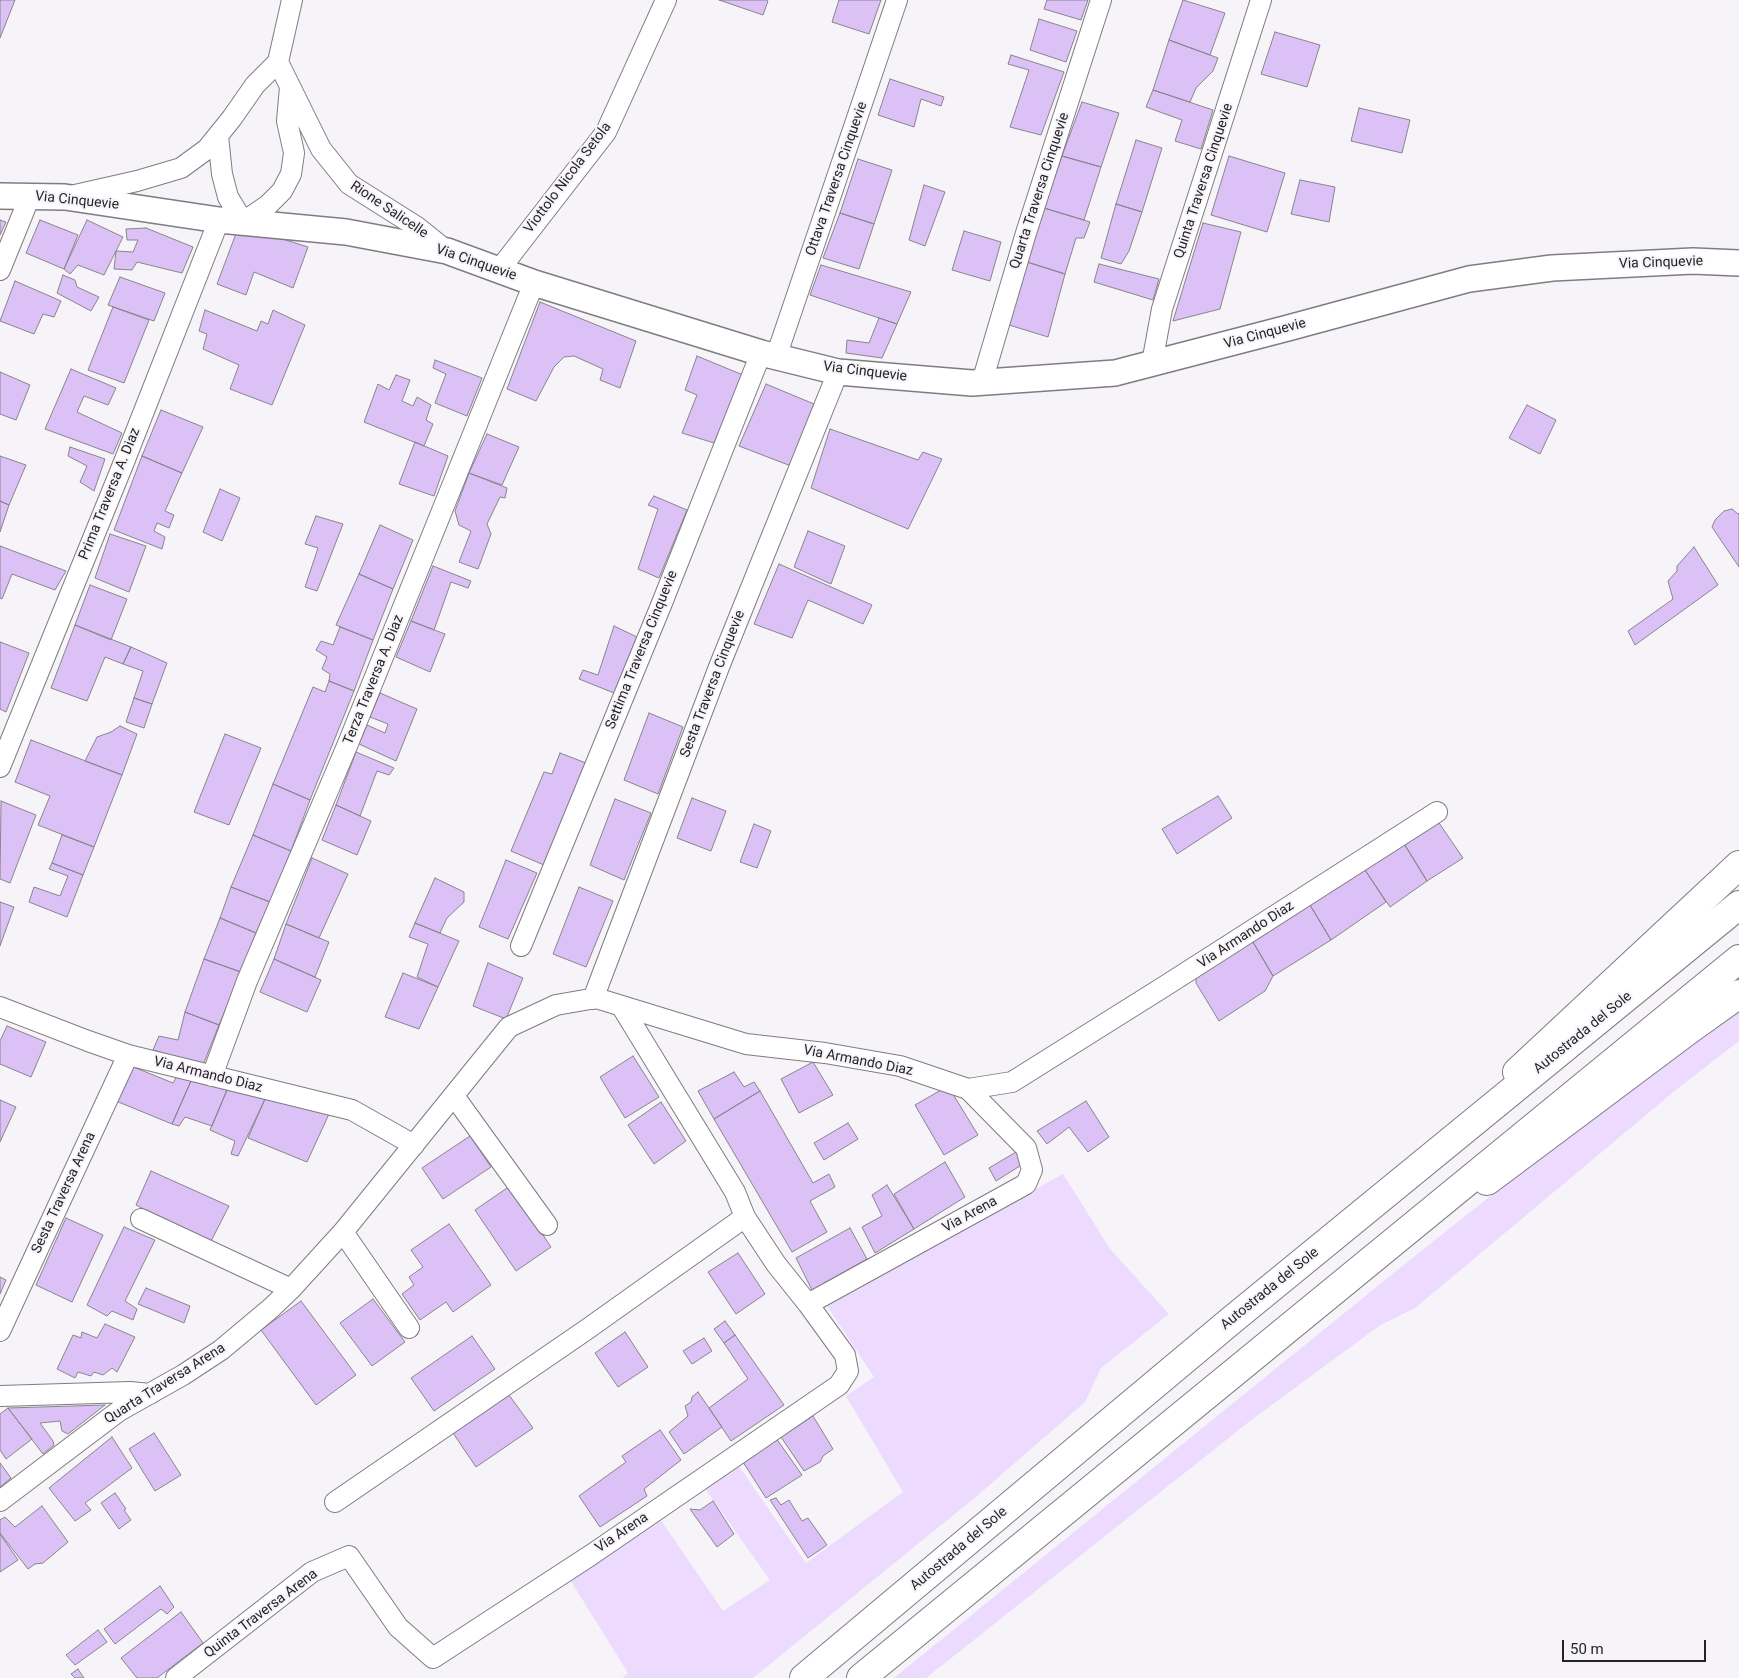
<!DOCTYPE html>
<style>
body{margin:0}
#map{position:relative;width:1739px;height:1678px;overflow:hidden;background:#f6f3f9;font-family:Roboto,sans-serif}
canvas{display:block}
.scale{position:absolute;left:1562px;top:1640px;width:144px;height:22px;box-sizing:border-box;border:2px solid #242325;border-top:0;padding-left:6px;font-size:15px;line-height:18px;white-space:nowrap;color:#242325;-webkit-text-stroke:4px #f6f3f9;paint-order:stroke}
</style>
<div id="map">
<canvas width="1739" height="1678"></canvas>
<div class="scale">50 m</div>
</div>
<script>
const ctx = document.querySelector('canvas').getContext('2d');
ctx.lineJoin = 'round';
function paint(path, color) { ctx.fillStyle = color; ctx.fill(path, 'evenodd'); }
const shape = rows => new Path2D(rows.map(r => 'M' + r).join(''));
function stroke(path, color, width, dash) { ctx.strokeStyle = color; ctx.lineWidth = width; ctx.lineCap = dash ? 'butt' : 'round'; ctx.setLineDash(dash || []); ctx.stroke(path); }
function drawText(font, color, halo, rows, align = 'center') {
  ctx.font = font + ' Roboto,sans-serif'; ctx.lineWidth = 4; ctx.setLineDash([]); ctx.textBaseline = 'middle'; ctx.strokeStyle = halo; ctx.fillStyle = color; for (const [text, x, y, turn = 0] of rows) {
    ctx.save(); ctx.translate(x, y); ctx.rotate((+turn || 0) * Math.PI / 180); ctx.textAlign = isNaN(turn) ? turn : align; if (halo) ctx.strokeText(text, 0, 0); ctx.fillText(text, 0, 0); ctx.restore();
  }
}
paint(shape([
 [1739,1003,1739,1041,1677,1089,1415,1308,1379,1326,1250,1421,926,1678,894,1678,1395,1272,1694,1034],
 [1063,1174,1110,1249,1169,1314,1101,1368,1085,1402,978,1495,753,1678,622,1678,628,1673,569,1578,660,1519,723,1611,770,1580,704,1487,738,1465,806,1563,903,1492,846,1396,874,1377,827,1306]
]), '#ecdaff');
const building = shape([
 [0,0,15,0,0,38,0,0],
 [719,0,766,0,768,1,763,15,719,0],
 [839,0,881,0,869,34,832,22,839,0],
 [1047,0,1088,0,1081,20,1044,9,1047,0],
 [1183,0,1225,13,1210,55,1169,40,1183,0],
 [1039,19,1077,31,1066,62,1030,50,1039,19],
 [1275,32,1320,45,1307,87,1261,74,1275,32],
 [1169,40,1218,58,1213,71,1196,88,1190,102,1153,90,1169,40],
 [1011,55,1064,72,1041,135,1010,127,1029,70,1008,64,1011,55],
 [890,79,944,97,941,106,921,99,914,127,878,115,890,79],
 [1153,90,1213,110,1201,149,1175,141,1182,120,1146,107,1153,90],
 [1082,102,1119,113,1101,167,1062,156,1082,102],
 [1359,108,1410,120,1402,153,1351,141,1359,108],
 [1136,140,1162,148,1142,212,1116,204,1136,140],
 [1062,156,1101,167,1084,220,1044,208,1062,156],
 [1229,156,1285,173,1267,232,1211,215,1229,156],
 [858,159,892,170,874,224,840,213,858,159],
 [1300,180,1335,187,1329,222,1291,214,1300,180],
 [924,185,945,192,925,246,909,240,924,185],
 [1116,204,1142,212,1129,251,1121,264,1101,258,1116,204],
 [1044,208,1090,222,1084,238,1076,238,1065,274,1027,262,1044,208],
 [840,213,874,224,859,269,823,258,840,213],
 [0,220,6,222,0,235,0,220],
 [40,220,78,235,64,269,26,253,40,220],
 [87,220,123,237,104,275,78,265,70,274,64,269,87,220],
 [1203,223,1241,232,1220,309,1173,321,1203,223],
 [146,228,193,247,182,273,137,262,132,270,114,269,116,251,133,252,138,240,127,240,126,229,146,228],
 [237,231,267,234,308,247,293,288,254,272,246,295,217,284,237,231],
 [964,231,1001,242,990,281,952,270,964,231],
 [1027,262,1065,274,1048,337,1009,325,1027,262],
 [1099,264,1159,279,1153,300,1094,282,1099,264],
 [821,265,911,292,897,324,810,295,821,265],
 [63,275,75,280,77,287,99,297,91,311,57,293,63,275],
 [120,277,165,293,154,321,108,305,120,277],
 [15,281,61,301,54,317,43,314,34,334,0,321,15,281],
 [540,302,636,341,620,388,600,380,603,369,574,356,564,357,554,367,536,401,507,389,540,302],
 [113,307,149,320,124,383,88,370,113,307],
 [205,310,257,331,261,321,268,324,273,310,305,325,272,405,230,389,239,365,203,349,207,334,199,331,205,310],
 [879,318,897,324,882,358,846,353,847,340,869,343,879,318],
 [697,356,743,375,714,443,682,433,697,395,685,390,697,356],
 [435,360,482,378,467,416,435,403,446,374,433,368,435,360],
 [71,369,116,388,108,405,84,396,77,412,122,433,113,454,45,429,71,369],
 [0,372,30,385,16,420,0,414,0,372],
 [396,375,410,380,402,401,413,406,417,397,431,405,426,420,433,424,424,446,364,422,378,384,389,390,396,375],
 [766,384,814,404,791,466,739,446,766,384],
 [1527,405,1556,420,1540,454,1509,438,1527,405],
 [161,410,203,427,182,473,142,456,161,410],
 [830,429,918,460,923,452,942,459,908,529,811,488,830,429],
 [487,434,519,447,502,485,469,473,487,434],
 [415,442,448,456,434,496,399,484,415,442],
 [70,447,105,459,94,491,80,482,87,466,68,456,70,447],
 [0,456,26,465,9,505,0,501,0,456],
 [142,456,182,473,165,511,174,515,169,528,157,523,154,531,165,537,162,549,114,530,142,456],
 [469,473,507,488,505,498,500,497,487,524,491,534,478,569,459,562,471,531,459,525,455,511,469,473],
 [220,489,240,498,222,541,203,532,220,489],
 [654,496,687,510,659,578,638,569,658,509,648,505,654,496],
 [0,501,9,505,0,532,0,501],
 [1732,509,1738,514,1739,513,1739,567,1712,527,1715,520,1724,511,1732,509],
 [316,516,343,524,317,591,305,587,318,548,305,544,316,516],
 [380,525,413,540,393,589,359,574,380,525],
 [808,531,845,546,831,584,794,567,808,531],
 [110,534,146,546,129,592,95,578,110,534],
 [0,546,66,571,55,590,12,574,2,599,0,598,0,546],
 [1694,547,1718,585,1635,645,1628,631,1673,599,1668,581,1677,571,1677,566,1694,547],
 [779,564,872,605,863,624,808,600,792,638,754,624,779,564],
 [433,566,471,581,468,588,451,582,434,630,411,621,433,566],
 [359,574,393,589,373,640,336,625,359,574],
 [90,585,127,599,111,640,75,625,90,585],
 [411,621,445,634,430,672,396,657,411,621],
 [75,625,131,647,123,664,105,657,87,701,51,688,75,625],
 [614,626,637,637,614,693,579,679,583,670,598,675,614,626],
 [340,627,373,640,354,691,329,681,330,674,322,669,327,657,316,650,321,641,333,645,340,627],
 [0,642,29,653,6,712,0,709,0,642],
 [131,647,167,663,152,704,134,698,143,671,123,664,131,647],
 [329,681,354,691,310,800,273,784,313,687,325,692,329,681],
 [380,693,417,709,396,761,359,744,367,725,385,733,388,724,370,717,380,693],
 [134,698,152,704,144,728,126,722,134,698],
 [649,713,683,727,658,794,624,780,649,713],
 [120,726,137,734,122,775,85,761,97,737,111,732,120,726],
 [225,734,261,748,229,825,194,812,225,734],
 [31,740,122,775,94,847,38,825,50,796,15,782,31,740],
 [356,752,394,768,389,775,377,771,360,816,336,805,356,752],
 [560,753,586,763,544,865,511,851,544,772,552,774,560,753],
 [273,784,310,800,291,851,253,835,273,784],
 [1218,796,1232,818,1177,854,1162,829,1218,796],
 [692,798,726,811,711,851,677,838,692,798],
 [615,799,651,813,624,880,590,865,615,799],
 [1,801,36,815,10,883,0,879,1,801],
 [336,805,371,821,357,855,322,840,336,805],
 [1437,820,1463,858,1427,881,1403,842,1437,820],
 [754,824,771,831,757,868,740,862,754,824],
 [62,835,94,847,83,875,52,863,62,835],
 [253,835,291,851,270,902,231,887,253,835],
 [1403,842,1427,881,1390,907,1365,870,1403,842],
 [312,858,348,874,319,938,286,924,312,858],
 [506,860,537,873,508,939,479,927,506,860],
 [52,863,83,875,67,917,29,902,34,887,60,896,68,876,49,869,52,863],
 [1365,870,1386,902,1331,940,1310,905,1365,870],
 [435,878,464,892,464,902,447,918,440,933,415,923,435,878],
 [231,887,270,902,256,933,220,918,231,887],
 [579,887,613,901,586,967,553,954,579,887],
 [0,902,14,907,0,946,0,902],
 [1310,905,1331,940,1273,976,1253,942,1310,905],
 [220,918,256,933,241,972,204,959,220,918],
 [415,923,459,941,438,987,417,977,428,944,409,937,415,923],
 [286,924,329,942,315,977,274,959,286,924],
 [1245,942,1253,942,1273,976,1265,991,1219,1021,1196,983,1196,975,1245,942],
 [204,959,241,972,219,1025,185,1012,204,959],
 [274,959,321,980,307,1012,260,992,274,959],
 [488,963,523,978,506,1019,473,1006,488,963],
 [403,973,438,987,419,1029,385,1017,403,973],
 [185,1012,219,1025,203,1065,153,1050,159,1036,178,1040,185,1012],
 [7,1026,46,1042,31,1077,0,1064,0,1041,7,1026],
 [633,1056,659,1097,625,1118,600,1077,633,1056],
 [813,1062,833,1095,799,1113,781,1079,813,1062],
 [131,1066,173,1083,177,1076,191,1081,172,1124,116,1101,131,1066],
 [734,1072,744,1087,754,1082,760,1091,714,1119,698,1091,734,1072],
 [191,1081,227,1090,212,1126,185,1117,179,1126,172,1124,191,1081],
 [948,1086,978,1135,944,1155,915,1105,948,1086],
 [227,1090,265,1099,238,1156,231,1154,235,1141,210,1130,227,1090],
 [760,1091,813,1183,829,1174,835,1187,810,1201,827,1232,792,1252,714,1119,760,1091],
 [265,1099,329,1114,307,1162,248,1138,265,1099],
 [0,1100,16,1107,0,1142,0,1100],
 [1086,1101,1109,1137,1088,1152,1069,1127,1047,1144,1037,1131,1086,1101],
 [661,1102,686,1141,654,1164,628,1125,661,1102],
 [848,1123,858,1139,824,1160,814,1143,848,1123],
 [470,1136,491,1167,443,1199,422,1168,470,1136],
 [1016,1152,1023,1164,996,1181,989,1168,1016,1152],
 [945,1162,965,1197,914,1229,894,1194,945,1162],
 [151,1171,229,1206,210,1243,136,1205,151,1171],
 [887,1185,914,1229,875,1253,862,1227,882,1216,872,1195,887,1185],
 [510,1186,551,1247,516,1271,475,1210,510,1186],
 [66,1218,103,1235,72,1302,36,1285,66,1218],
 [449,1224,491,1285,453,1312,446,1302,420,1320,402,1294,414,1285,409,1277,423,1267,411,1250,449,1224],
 [124,1227,155,1240,125,1301,137,1309,133,1320,112,1311,107,1316,87,1305,124,1227],
 [850,1228,867,1259,812,1290,796,1258,850,1228],
 [738,1253,765,1294,736,1314,708,1272,738,1253],
 [0,1277,6,1280,0,1294,0,1277],
 [146,1288,190,1306,184,1323,138,1304,146,1288],
 [373,1299,405,1342,372,1366,340,1323,373,1299],
 [301,1301,356,1375,316,1405,261,1330,301,1301],
 [725,1321,735,1335,724,1343,714,1329,725,1321],
 [105,1324,135,1337,117,1372,112,1368,103,1375,94,1372,91,1376,78,1372,75,1378,57,1369,73,1335,81,1338,82,1332,97,1338,105,1324],
 [625,1332,648,1367,618,1387,595,1353,625,1332],
 [735,1335,784,1405,731,1441,709,1408,748,1379,724,1343,735,1335],
 [472,1336,495,1369,434,1411,411,1378,472,1336],
 [704,1338,712,1351,692,1364,683,1351,704,1338],
 [698,1392,722,1427,684,1454,669,1432,688,1416,685,1406,691,1402,692,1397,698,1392],
 [509,1395,533,1428,476,1467,453,1433,509,1395],
 [105,1405,68,1434,62,1431,60,1421,40,1423,53,1441,54,1445,43,1454,8,1408,105,1405],
 [8,1408,32,1439,6,1459,0,1450,0,1414,8,1408],
 [813,1416,833,1449,823,1456,820,1462,804,1471,781,1437,813,1416],
 [660,1430,681,1460,644,1489,647,1496,600,1527,579,1496,626,1462,622,1456,660,1430],
 [154,1433,181,1475,155,1491,129,1449,154,1433],
 [112,1437,132,1468,85,1503,91,1510,75,1521,49,1488,112,1437],
 [776,1438,802,1475,766,1498,743,1462,776,1438],
 [0,1463,11,1478,0,1487,0,1463],
 [115,1493,126,1509,124,1510,131,1520,119,1529,101,1503,115,1493],
 [776,1498,781,1505,789,1500,802,1521,808,1518,827,1545,808,1558,770,1500,776,1498],
 [713,1501,734,1534,717,1547,690,1509,700,1510,713,1501],
 [42,1506,68,1542,43,1563,35,1564,28,1569,0,1533,0,1520,5,1517,15,1527,42,1506],
 [0,1534,18,1560,0,1572,0,1534],
 [160,1586,174,1607,167,1614,161,1609,115,1644,104,1629,160,1586],
 [181,1612,203,1643,157,1678,137,1678,121,1658,181,1612],
 [98,1630,107,1642,75,1665,66,1655,98,1630],
 [78,1669,84,1678,75,1678,71,1674,78,1669]
]);
paint(building, '#dbc1f6');
stroke(building, '#88858b', 1);
const minor = shape([
 [278,62,321,149,349,184,417,227,447,251],
 [218,136,222,174,228,197,243,222,268,205,282,191,291,174,294,153,287,121,290,87],
 [75,195,137,181,181,168,207,149,232,118,255,85,278,62,292,0],
 [0,270,30,196],
 [499,270,606,132,666,0],
 [776,357,897,0],
 [1152,363,1162,309,1261,0],
 [982,382,1026,233,1101,0],
 [0,767,124,462,219,220],
 [521,946,662,603,761,353],
 [593,999,719,667,838,372],
 [0,1007,88,1041,128,1055,352,1110,414,1145],
 [212,1076,247,981,347,746,534,283],
 [454,1096,547,1225],
 [141,1219,291,1289],
 [343,1232,409,1328],
 [808,1304,1026,1184,1032,1170,1026,1148,968,1089],
 [0,1331,128,1055],
 [0,1396,130,1392,150,1394],
 [0,1501,119,1411,183,1375,221,1350,270,1309,291,1289,343,1232,509,1027,556,1005,596,998,746,1044,825,1053,900,1066,968,1089,1012,1082,1165,986,1437,812],
 [335,1502,586,1330,745,1217],
 [176,1678,312,1572,349,1556,398,1627,433,1658,591,1555,839,1385,848,1371,845,1355,808,1304,776,1264,745,1217,735,1192,622,1007]
]);
const tertiary = shape([
 [0,196,65,197,219,220,346,232,447,251,534,283,761,353,838,372,972,383,1115,373,1288,328,1469,279,1552,268,1693,261,1739,263]
]);
const trunk = shape([
 [1517,1072,1739,865],
 [1487,1181,1690,1029,1739,994]
]);
const motorway = shape([
 [804,1678,1233,1319,1739,905],
 [861,1678,1739,959]
]);
stroke(minor, '#7f7c82', 22);
stroke(tertiary, '#7f7c82', 28);
stroke(trunk, '#7f7c82', 30);
stroke(motorway, '#7f7c82', 30);
stroke(minor, '#fff', 20);
stroke(tertiary, '#fff', 25);
stroke(trunk, '#fff', 28);
stroke(motorway, '#fff', 28);
drawText('14px', '#242325', '#f6f3f9', [
 ["Viottolo Nicola Setola",568,178,-53],
 ["Ottava Traversa Cinquevie",837,179,-71],
 ["Quinta Traversa Cinquevie",1204,181,-72],
 ["Quarta Traversa Cinquevie",1040,191,-72],
 ["Via Cinquevie",77,201,6],
 ["Rione Salicelle",389,210,34],
 ["Via Cinquevie",476,263,19],
 ["Via Cinquevie",1661,263,-2],
 ["Via Cinquevie",1265,334,-15],
 ["Via Cinquevie",865,372,7],
 ["Prima Traversa A. Diaz",110,494,-68],
 ["Settima Traversa Cinquevie",642,650,-68],
 ["Terza Traversa A. Diaz",374,680,-68],
 ["Sesta Traversa Cinquevie",713,684,-69],
 ["Via Armando Diaz",1246,935,-33],
 ["Autostrada del Sole",1583,1033,-39],
 ["Via Armando Diaz",858,1061,11],
 ["Via Armando Diaz",208,1075,14],
 ["Sesta Traversa Arena",64,1193,-65],
 ["Via Arena",970,1215,-29],
 ["Autostrada del Sole",1270,1289,-39],
 ["Quarta Traversa Arena",165,1384,-32],
 ["Via Arena",622,1533,-34],
 ["Autostrada del Sole",959,1549,-40],
 ["Quinta Traversa Arena",261,1614,-37]
]);
</script>
